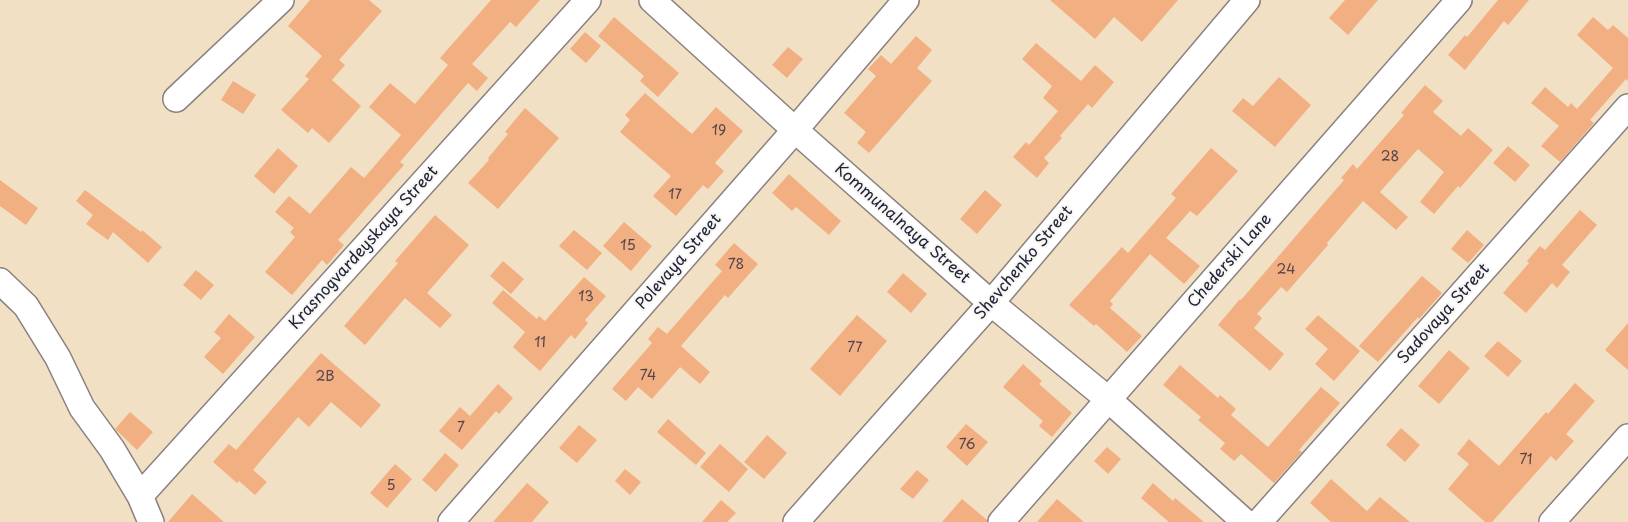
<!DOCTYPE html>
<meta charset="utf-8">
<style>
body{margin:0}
canvas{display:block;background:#f2e0c4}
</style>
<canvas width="1628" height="522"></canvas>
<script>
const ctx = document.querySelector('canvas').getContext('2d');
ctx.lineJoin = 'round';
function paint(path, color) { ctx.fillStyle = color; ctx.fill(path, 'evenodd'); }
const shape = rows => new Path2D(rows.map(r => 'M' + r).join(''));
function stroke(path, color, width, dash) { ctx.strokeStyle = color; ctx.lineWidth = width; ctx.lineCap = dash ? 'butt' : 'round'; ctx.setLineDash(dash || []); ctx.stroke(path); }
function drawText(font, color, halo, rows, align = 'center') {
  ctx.font = font + ' "Playpen Sans",sans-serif'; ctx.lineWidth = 4; ctx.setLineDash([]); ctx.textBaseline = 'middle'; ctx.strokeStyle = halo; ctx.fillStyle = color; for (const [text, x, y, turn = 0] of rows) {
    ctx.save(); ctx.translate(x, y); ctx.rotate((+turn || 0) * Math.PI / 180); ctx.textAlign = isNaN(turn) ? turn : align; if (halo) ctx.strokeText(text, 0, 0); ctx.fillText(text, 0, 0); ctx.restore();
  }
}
paint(shape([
 [310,0,369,0,382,11,339,60,345,65,332,80,361,106,329,143,312,128,308,133,281,110,309,79,305,76,322,56,288,26],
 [491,0,540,0,516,27,510,22,472,64,488,78,477,91,468,83,400,162,404,165,338,240,344,245,327,265,322,260,292,295,265,272,295,237,290,232,294,228,275,212,289,196,310,214,351,167,364,178,401,135,369,107,390,83,415,104,448,65,440,58],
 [1050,0,1178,0,1142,42,1114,17,1095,39],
 [1345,0,1378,0,1348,35,1329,18],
 [1498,0,1529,0,1508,25,1504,21,1465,70,1448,55,1465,35,1467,37],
 [614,17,679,73,658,97,640,81,644,76,598,36],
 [1593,17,1608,30,1613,25,1628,38,1628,81,1626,79,1590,120,1594,123,1560,162,1541,146,1559,126,1531,103,1545,87,1568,107,1571,103,1577,109,1613,68,1577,35],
 [585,32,601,46,586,63,570,49],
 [916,36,932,50,917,68,932,81,869,153,857,143,866,132,844,113,876,76,868,69,881,55,891,64],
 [1036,43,1081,81,1095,65,1114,82,1092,108,1088,104,1060,136,1062,138,1044,158,1049,163,1037,178,1013,157,1026,142,1029,145,1058,111,1043,98,1052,86,1022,59],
 [788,47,803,59,787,78,772,65],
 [1279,77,1311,105,1275,147,1232,111,1243,98,1253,106],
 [233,81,256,95,243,114,221,100],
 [1425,85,1443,101,1433,112,1461,136,1468,128,1493,150,1460,188,1458,186,1434,214,1420,202,1444,172,1418,149,1380,192,1408,217,1396,230,1363,201,1327,243,1328,245,1287,292,1281,287,1257,314,1262,318,1254,328,1284,354,1270,371,1218,325,1240,299,1241,300,1344,180,1341,178,1353,164,1357,169,1404,115,1401,113],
 [645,93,692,134,716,107,743,131,715,163,724,171,708,189,703,185,676,216,653,196,671,176,620,132,630,120,625,115],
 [525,108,559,138,498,209,468,183,489,160,488,158,508,134,505,132],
 [1508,146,1530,165,1515,182,1493,163],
 [278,148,298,166,274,194,254,176],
 [1211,148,1238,171,1197,216,1190,211,1166,238,1200,266,1184,284,1150,254,1110,301,1113,304,1110,308,1142,336,1127,352,1096,324,1094,326,1069,305,1122,247,1128,253,1176,198,1171,194],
 [789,174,841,221,829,235,796,207,792,211,772,193],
 [0,180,38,208,26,225,0,206],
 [85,190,141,232,142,230,162,247,148,263,113,232,108,240,86,224,93,215,76,201],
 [985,190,1002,205,977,234,960,219],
 [1580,210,1597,225,1562,265,1570,272,1557,288,1552,283,1526,313,1503,293,1529,263,1527,261,1540,246,1545,250],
 [435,215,469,245,427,293,452,315,440,328,405,298,365,345,344,326,398,263,395,261],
 [624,222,652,246,631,271,603,246],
 [574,230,602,253,587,270,559,246],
 [1467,230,1484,245,1468,263,1451,249],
 [734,243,758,264,728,298,725,295,681,346,710,372,700,384,680,367,652,399,638,387,626,401,612,389,652,343,648,339,658,327,667,334,722,271,715,265],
 [503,261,524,279,511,294,490,276],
 [196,270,214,285,201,300,183,285],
 [903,273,927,294,911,313,887,292],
 [1422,276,1442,293,1419,319,1418,317,1378,362,1359,346],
 [584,277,606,296,585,320,588,323,575,339,571,335,540,371,513,347,525,332,492,303,503,290,537,319,539,316,545,321],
 [229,314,255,337,223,374,204,357,221,338,214,332],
 [857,315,887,341,840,396,810,369],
 [1318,315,1360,351,1334,381,1315,364,1328,349,1305,329],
 [1628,323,1628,370,1605,350],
 [1498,341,1522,361,1508,377,1484,356],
 [1449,350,1470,368,1439,404,1418,386],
 [321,353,381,405,361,428,331,402,309,427,298,417,253,470,267,482,255,495,239,481,237,483,213,462,229,444,236,450],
 [1023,364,1042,381,1039,384,1072,413,1052,437,1039,426,1043,421,1003,387],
 [1180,365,1218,398,1220,395,1236,409,1231,415,1268,447,1321,387,1340,403,1299,450,1302,452,1274,483,1241,454,1234,461,1220,449,1225,443,1198,420,1201,417,1163,385],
 [1575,383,1595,401,1566,434,1574,441,1556,461,1551,456,1492,522,1485,522,1448,489,1469,464,1457,454,1469,439,1499,466,1546,412,1548,414],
 [498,384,513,398,499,414,496,411,462,450,439,431,460,407,470,416],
 [130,412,153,432,137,450,115,429],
 [668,419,706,453,696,465,657,432],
 [966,424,988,442,967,466,946,447],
 [579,425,597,440,577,463,559,448],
 [1401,428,1420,445,1405,462,1386,445],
 [767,435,787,453,764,479,744,462],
 [720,444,748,469,729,492,700,467],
 [1107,447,1121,459,1108,474,1094,461],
 [445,453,459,465,436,492,422,480],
 [395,464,412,479,387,508,370,493],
 [625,469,641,482,630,495,615,481],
 [917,470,929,480,913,499,900,489],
 [1331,479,1367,511,1380,497,1410,522,1331,522,1310,503],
 [527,483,549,502,532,522,493,522],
 [1153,483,1173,501,1175,498,1204,522,1169,522,1141,498],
 [192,494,224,522,168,522],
 [962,499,987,520,987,522,942,522],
 [1057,499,1084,522,1037,522],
 [721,500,736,513,727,522,702,522]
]), '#f1af82');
const minor = shape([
 [652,0,795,130,991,303,1109,400,1245,522],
 [176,99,281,0],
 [0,281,26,306,58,358,82,408,112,449,140,496,151,522],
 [140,496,588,0],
 [451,522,795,130,906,0],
 [796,522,991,303,1247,0],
 [1001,522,1459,0],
 [1259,522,1628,107],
 [1552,522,1628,437]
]);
stroke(minor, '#8a8180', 28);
stroke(minor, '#fff', 25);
drawText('14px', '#56454d', null, [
 ["19",719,131],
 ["28",1390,157],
 ["17",675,195],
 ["15",628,246],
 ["78",736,265],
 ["24",1286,270],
 ["13",586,297],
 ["11",540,343],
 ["77",855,348],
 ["74",648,376],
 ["2В",325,377],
 ["7",461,428],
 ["76",967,445],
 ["71",1526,460],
 ["5",391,486]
]);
drawText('16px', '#22223b', '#f6f6f2', [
 ["Kommunalnaya Street",902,224,41],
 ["Krasnogvardeyskaya Street",364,248,-48],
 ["Chederski Lane",1230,261,-49],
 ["Polevaya Street",679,262,-49],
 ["Shevchenko Street",1024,263,-50],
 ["Sadovaya Street",1444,314,-48]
]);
</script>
